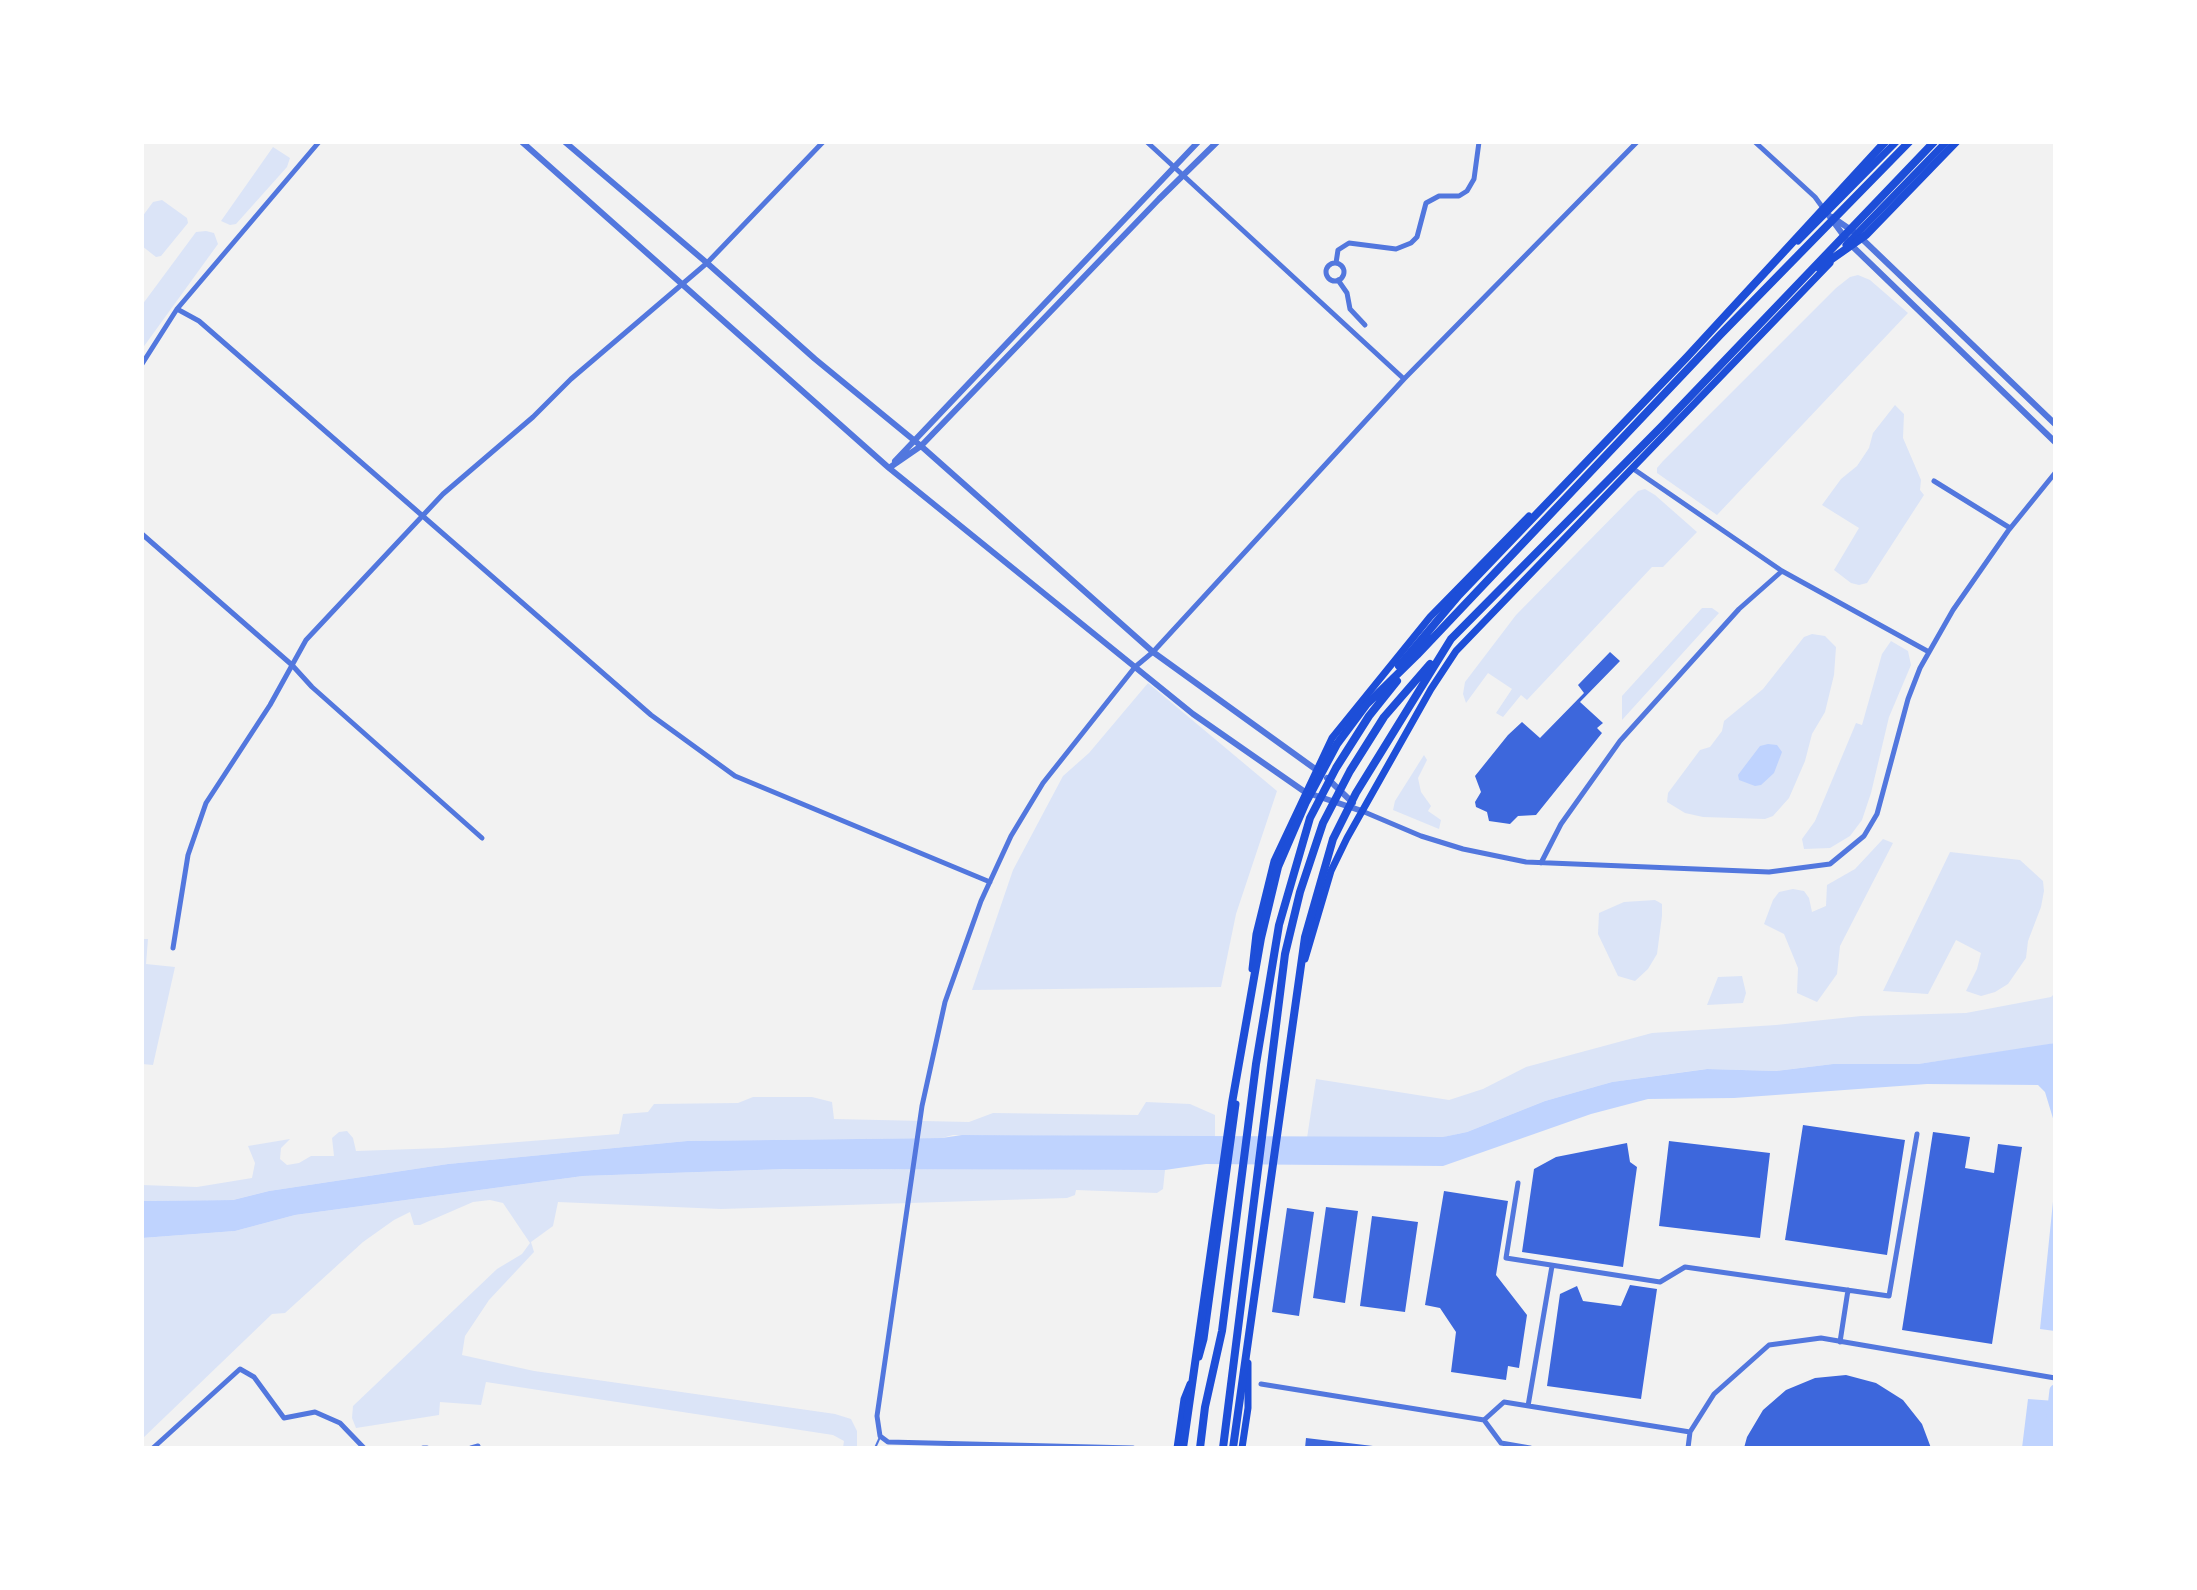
<!DOCTYPE html>
<style>
body{margin:0}
#map{position:relative;width:2197px;height:1590px;overflow:hidden;background:#f2f2f2;font-family:Jost,sans-serif}
canvas{display:block}
.frame{position:absolute;inset:0;border:144px solid #fff;pointer-events:none}
</style>
<div id="map">
<canvas width="2197" height="1590"></canvas>
<div class="frame"></div>
</div>
<script>
const ctx = document.querySelector('canvas').getContext('2d');
ctx.lineJoin = 'round';
function paint(path, color) { ctx.fillStyle = color; ctx.fill(path, 'evenodd'); }
const shape = rows => new Path2D(rows.map(r => 'M' + r).join(''));
function stroke(path, color, width, dash) { ctx.strokeStyle = color; ctx.lineWidth = width; ctx.lineCap = dash ? 'butt' : 'round'; ctx.setLineDash(dash || []); ctx.stroke(path); }
paint(shape([
 [273,147,290,158,287,167,236,224,230,225,221,221],
 [162,200,187,218,188,223,161,256,156,257,142,246,142,217,153,202],
 [206,231,214,233,218,244,142,349,142,305,196,232],
 [1858,275,1870,280,1908,313,1717,515,1657,473,1657,468,1663,461,1836,288,1850,277],
 [1895,405,1904,414,1903,438,1921,480,1920,490,1924,495,1867,583,1859,585,1851,583,1834,570,1859,528,1822,505,1841,479,1857,466,1869,448,1873,433],
 [1645,489,1655,495,1697,532,1663,567,1652,567,1527,700,1521,695,1503,717,1496,713,1512,689,1488,673,1466,703,1463,694,1465,682,1516,615,1638,491],
 [1702,608,1712,608,1719,613,1622,720,1622,696],
 [1812,634,1825,636,1836,647,1834,675,1825,712,1812,734,1805,761,1789,798,1773,816,1765,819,1703,817,1685,813,1667,802,1668,793,1700,750,1710,747,1722,731,1724,721,1763,689,1804,637],
 [1891,641,1908,651,1911,665,1889,717,1871,793,1862,820,1850,836,1830,848,1804,849,1802,839,1815,821,1856,723,1862,725,1882,654],
 [1148,683,1277,791,1236,914,1221,987,972,990,1013,870,1063,776,1089,753],
 [1424,755,1427,760,1418,778,1421,792,1431,806,1428,811,1441,820,1439,829,1393,810,1395,801],
 [1883,839,1893,843,1840,946,1837,974,1817,1002,1797,993,1798,968,1784,934,1764,924,1773,900,1779,892,1793,889,1804,891,1809,898,1812,912,1826,906,1827,885,1855,869],
 [1950,852,2020,860,2043,881,2044,891,2041,907,2028,941,2026,958,2008,984,1995,992,1981,996,1966,991,1977,969,1981,953,1956,940,1928,994,1883,991],
 [1655,900,1662,904,1662,916,1657,954,1648,969,1635,981,1618,976,1598,934,1599,913,1624,902],
 [142,939,148,939,146,964,175,967,153,1065,142,1064],
 [1742,976,1746,993,1743,1003,1707,1005,1718,977],
 [2055,993,2055,1043,2034,1047,1918,1064,1833,1064,1776,1071,1706,1069,1612,1082,1545,1101,1467,1132,1444,1137,1307,1138,1316,1079,1449,1100,1483,1089,1526,1067,1652,1033,1776,1025,1861,1016,1966,1013,2051,997],
 [753,1097,812,1097,832,1102,834,1119,969,1122,993,1113,1138,1115,1146,1102,1190,1104,1215,1115,1215,1137,953,1135,942,1138,687,1141,448,1164,269,1191,233,1200,142,1201,142,1185,197,1187,252,1178,255,1163,248,1146,290,1139,281,1148,280,1159,287,1165,299,1163,311,1156,334,1156,332,1138,339,1132,347,1131,353,1138,356,1151,443,1148,619,1134,623,1114,648,1112,654,1104,738,1103],
 [786,1169,1165,1170,1163,1189,1157,1193,1076,1190,1075,1195,1067,1198,721,1209,558,1202,553,1226,531,1242,534,1252,489,1300,465,1336,462,1355,534,1371,835,1414,851,1419,857,1431,857,1448,843,1448,844,1441,833,1435,486,1382,481,1405,440,1402,439,1415,356,1428,352,1418,353,1406,497,1269,522,1254,530,1243,503,1203,490,1200,473,1202,420,1225,414,1225,410,1212,394,1220,363,1242,285,1313,272,1314,142,1439,142,1238,235,1231,295,1215,583,1176]
]), '#dbe4f7');
paint(shape([
 [1768,744,1777,745,1782,752,1774,773,1761,785,1755,786,1739,780,1738,775,1744,767,1760,746],
 [2055,1043,2055,1125,2045,1092,2038,1085,1927,1084,1734,1098,1648,1099,1591,1114,1443,1166,1206,1164,1165,1170,786,1169,583,1176,295,1215,235,1231,142,1238,142,1201,233,1200,269,1191,448,1164,687,1141,942,1138,962,1135,1443,1137,1467,1132,1545,1101,1612,1082,1707,1069,1776,1071,1833,1064,1918,1064],
 [2055,1182,2055,1331,2040,1329],
 [2028,1399,2055,1401,2055,1448,2022,1448]
]), '#bfd3fe');
stroke(shape([
 [2052,1416,2055,1390]
]), '#bfd3fe', 11);
paint(shape([
 [1610,652,1620,661,1580,702,1603,723,1597,728,1602,733,1536,815,1518,816,1510,824,1489,821,1487,812,1476,807,1475,802,1481,792,1475,776,1508,735,1522,722,1540,738,1584,693,1578,685],
 [1803,1125,1905,1140,1887,1255,1785,1240],
 [1933,1132,1970,1137,1965,1168,1994,1173,1998,1144,2022,1147,1992,1344,1902,1330],
 [1669,1141,1770,1153,1760,1238,1659,1226],
 [1627,1143,1630,1162,1637,1167,1623,1267,1522,1252,1534,1169,1556,1157],
 [1444,1191,1508,1201,1496,1275,1527,1315,1519,1368,1508,1366,1506,1380,1451,1372,1456,1332,1440,1308,1425,1305],
 [1326,1207,1358,1211,1345,1303,1313,1298],
 [1287,1208,1314,1212,1299,1316,1272,1312],
 [1372,1216,1418,1222,1405,1312,1360,1306],
 [1630,1285,1657,1289,1641,1399,1547,1386,1560,1294,1577,1286,1583,1301,1621,1306],
 [1846,1375,1876,1383,1903,1400,1922,1424,1931,1448,1744,1448,1747,1437,1763,1410,1786,1390,1815,1378],
 [1306,1438,1373,1446,1373,1448,1305,1448]
]), '#3d67dc');
stroke(shape([
 [875,1448,880,1437]
]), '#5277de', 2);
stroke(shape([
 [1147,142,1404,379],
 [1755,142,1815,197,1823,208],
 '1326 272a9 9 0 1 1 18 0a9 9 0 1 1-18 0Z',
 [1336,263,1338,250,1349,243,1396,249,1411,243,1417,237,1426,203,1439,196,1459,196,1467,191,1474,179,1479,142],
 [1338,280,1347,293,1350,309,1365,325],
 [177,309,199,321,651,715,735,776,990,882],
 [142,364,177,309,319,142],
 [1632,468,1782,571,1929,652],
 [1934,481,2010,528],
 [142,534,292,665,312,687,482,838],
 [1362,811,1421,836,1463,849,1526,862,1769,872,1830,864,1864,836,1877,814,1908,699,1920,668,1953,610,2008,531,2055,473],
 [1541,863,1561,824,1620,741,1739,609,1782,571],
 [173,948,188,855,206,803,270,705,306,640,443,494,533,417,571,379,707,263,823,142],
 [1518,1183,1506,1258,1660,1282,1685,1267,1889,1296,1917,1134],
 [1840,1342,1848,1290],
 [1261,1384,1484,1420,1501,1443,1530,1448],
 [1528,1406,1552,1266],
 [1484,1420,1504,1402,1690,1432],
 [153,1448,240,1369,254,1377,284,1418,315,1412,340,1423,364,1448],
 [423,1448,427,1448],
 [471,1448,478,1446],
 [1133,1448,888,1442,880,1436,877,1416,922,1106,945,1002,981,901,1011,836,1043,783,1135,667,1153,652,1404,379,1637,142],
 [1688,1448,1690,1432,1714,1394,1769,1345,1821,1338,2055,1378]
]), '#5277de', 5);
stroke(shape([
 [522,142,889,468,1193,714,1305,792,1362,811],
 [565,142,707,263,815,359,921,446,1153,652,1318,771],
 [1827,213,1849,243,2055,442],
 [1832,217,1857,234,2055,424],
 [895,461,1198,142],
 [889,468,921,446,1159,199,1217,142],
 [1327,778,1353,803]
]), '#5277de', 6);
stroke(shape([
 [1798,241,1896,142],
 [1846,245,1946,142],
 [1305,959,1331,871,1347,838,1431,689,1456,651,1830,263],
 [1252,969,1256,934,1274,861,1332,738,1430,617,1529,516],
 [1199,1357,1204,1339,1236,1104],
 [1177,1448,1184,1399,1190,1384],
 [1242,1448,1248,1408,1248,1363]
]), '#1d4ed8', 7);
stroke(shape([
 [1819,268,1866,235,1956,142],
 [1399,666,1459,595,1687,357,1885,142],
 [1183,1448,1232,1103,1261,938,1278,867,1306,802,1337,744,1366,705,1417,655,1721,334,1909,142],
 [1200,1448,1205,1407,1222,1331,1256,1064,1279,925,1310,818,1336,768,1369,716,1397,681],
 [1223,1448,1285,954,1300,892,1323,823,1350,771,1384,717,1430,664],
 [1233,1448,1305,937,1333,839,1356,793,1451,639,1662,426,1934,142]
]), '#1d4ed8', 8);
</script>
